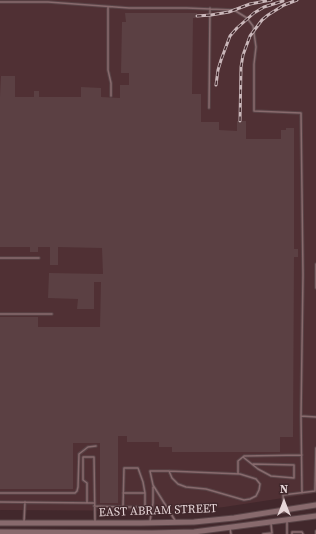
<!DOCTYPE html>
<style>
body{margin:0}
#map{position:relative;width:316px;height:534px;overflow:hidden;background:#42282c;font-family:"Source Serif 4",serif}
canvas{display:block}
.north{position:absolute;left:264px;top:482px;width:40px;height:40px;-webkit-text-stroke:3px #42282c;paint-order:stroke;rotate:0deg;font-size:11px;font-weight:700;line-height:16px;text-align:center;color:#e6d5d7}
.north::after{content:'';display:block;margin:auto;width:14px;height:18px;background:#e6d5d7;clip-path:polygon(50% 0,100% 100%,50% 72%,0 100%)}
</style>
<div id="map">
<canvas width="316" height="534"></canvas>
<div class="north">N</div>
</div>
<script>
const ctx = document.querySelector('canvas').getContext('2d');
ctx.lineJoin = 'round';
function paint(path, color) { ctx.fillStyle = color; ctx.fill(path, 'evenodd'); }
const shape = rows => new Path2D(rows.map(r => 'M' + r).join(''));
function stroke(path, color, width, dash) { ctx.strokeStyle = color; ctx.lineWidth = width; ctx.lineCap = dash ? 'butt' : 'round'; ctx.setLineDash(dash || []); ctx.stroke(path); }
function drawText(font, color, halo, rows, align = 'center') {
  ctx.font = font + ' "Source Serif 4",serif'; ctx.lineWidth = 3; ctx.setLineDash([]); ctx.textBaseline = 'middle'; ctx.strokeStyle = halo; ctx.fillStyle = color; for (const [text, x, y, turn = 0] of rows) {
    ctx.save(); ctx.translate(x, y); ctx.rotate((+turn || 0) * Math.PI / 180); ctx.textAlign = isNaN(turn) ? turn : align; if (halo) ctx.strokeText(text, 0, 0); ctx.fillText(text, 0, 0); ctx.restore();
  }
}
paint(shape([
 [0,0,316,0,316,493,224,507,184,511,0,510]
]), '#503034');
paint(shape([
 [125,13,197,13,197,18,193,18,192,94,201,94,201,122,219,122,219,130,237,131,237,121,246,121,246,139,281,139,281,130,286,130,286,128,294,128,294,249,298,249,298,257,294,257,293,437,280,437,280,452,172,452,172,447,159,447,159,442,127,442,127,436,118,436,118,503,100,503,100,443,73,443,73,489,0,489,0,317,38,317,38,327,100,327,101,282,94,282,94,309,77,309,78,299,48,298,49,273,103,274,102,248,58,247,58,265,50,265,50,247,38,247,38,252,30,252,30,247,0,247,0,97,1,76,15,76,15,97,34,97,34,91,39,91,39,97,81,97,81,87,101,88,101,97,120,98,120,85,129,85,129,73,121,73,122,22,126,22]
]), '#5b4043');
const lane = shape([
 [0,2,48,2,129,8,187,8,234,10,247,18,253,26,256,47,254,64,254,111,301,113,303,275,301,416,302,493],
 [108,7,108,70,111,83,111,96],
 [209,108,210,8],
 [0,258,39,258],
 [316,264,316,288],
 [0,314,52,314],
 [301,416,316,417],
 [243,457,258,469,271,476,294,478,294,465,253,464],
 [169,471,172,478,178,484,186,487,206,489,244,500,250,499,256,496,259,490,260,484,256,479,240,474,169,471,150,471,153,485,176,522],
 [238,473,238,461,244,456,302,455],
 [0,493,75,493,77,491,78,487,79,454,88,447,96,446],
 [123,493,145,493],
 [0,502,94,503],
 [87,503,87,483,83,480,83,457,94,457,95,521],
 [94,506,123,507,145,507,145,493,143,482,138,468,124,468,123,507],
 [284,509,283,495,315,491,316,448],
 [150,521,153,503,153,487],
 [24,522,25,502],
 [287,522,287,534],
 [230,528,231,534],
 [263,534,272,533,271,524],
 [292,534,292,532,302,532,303,534],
 [316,534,316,531]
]);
const secondary = shape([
 [0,523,141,523,194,522,234,518,316,505],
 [0,532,152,533,194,532,316,516]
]);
stroke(lane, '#594447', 3.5);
stroke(secondary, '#594447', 7);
stroke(lane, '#886a6d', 1.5);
stroke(secondary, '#886a6d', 5);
const rail = shape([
 [197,16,211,15,229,12,250,4,271,0],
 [216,85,218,70,221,60,230,36,237,28,254,13,264,7,283,1],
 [240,121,241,67,243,55,250,36,262,20,268,15,284,5,297,0]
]);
stroke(rail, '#cab7ba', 3);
stroke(rail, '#42282c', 1.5, [4.5]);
drawText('12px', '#e6d5d7', '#42282c', [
 ["EAST ABRAM STREET",158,511,-2]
]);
</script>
